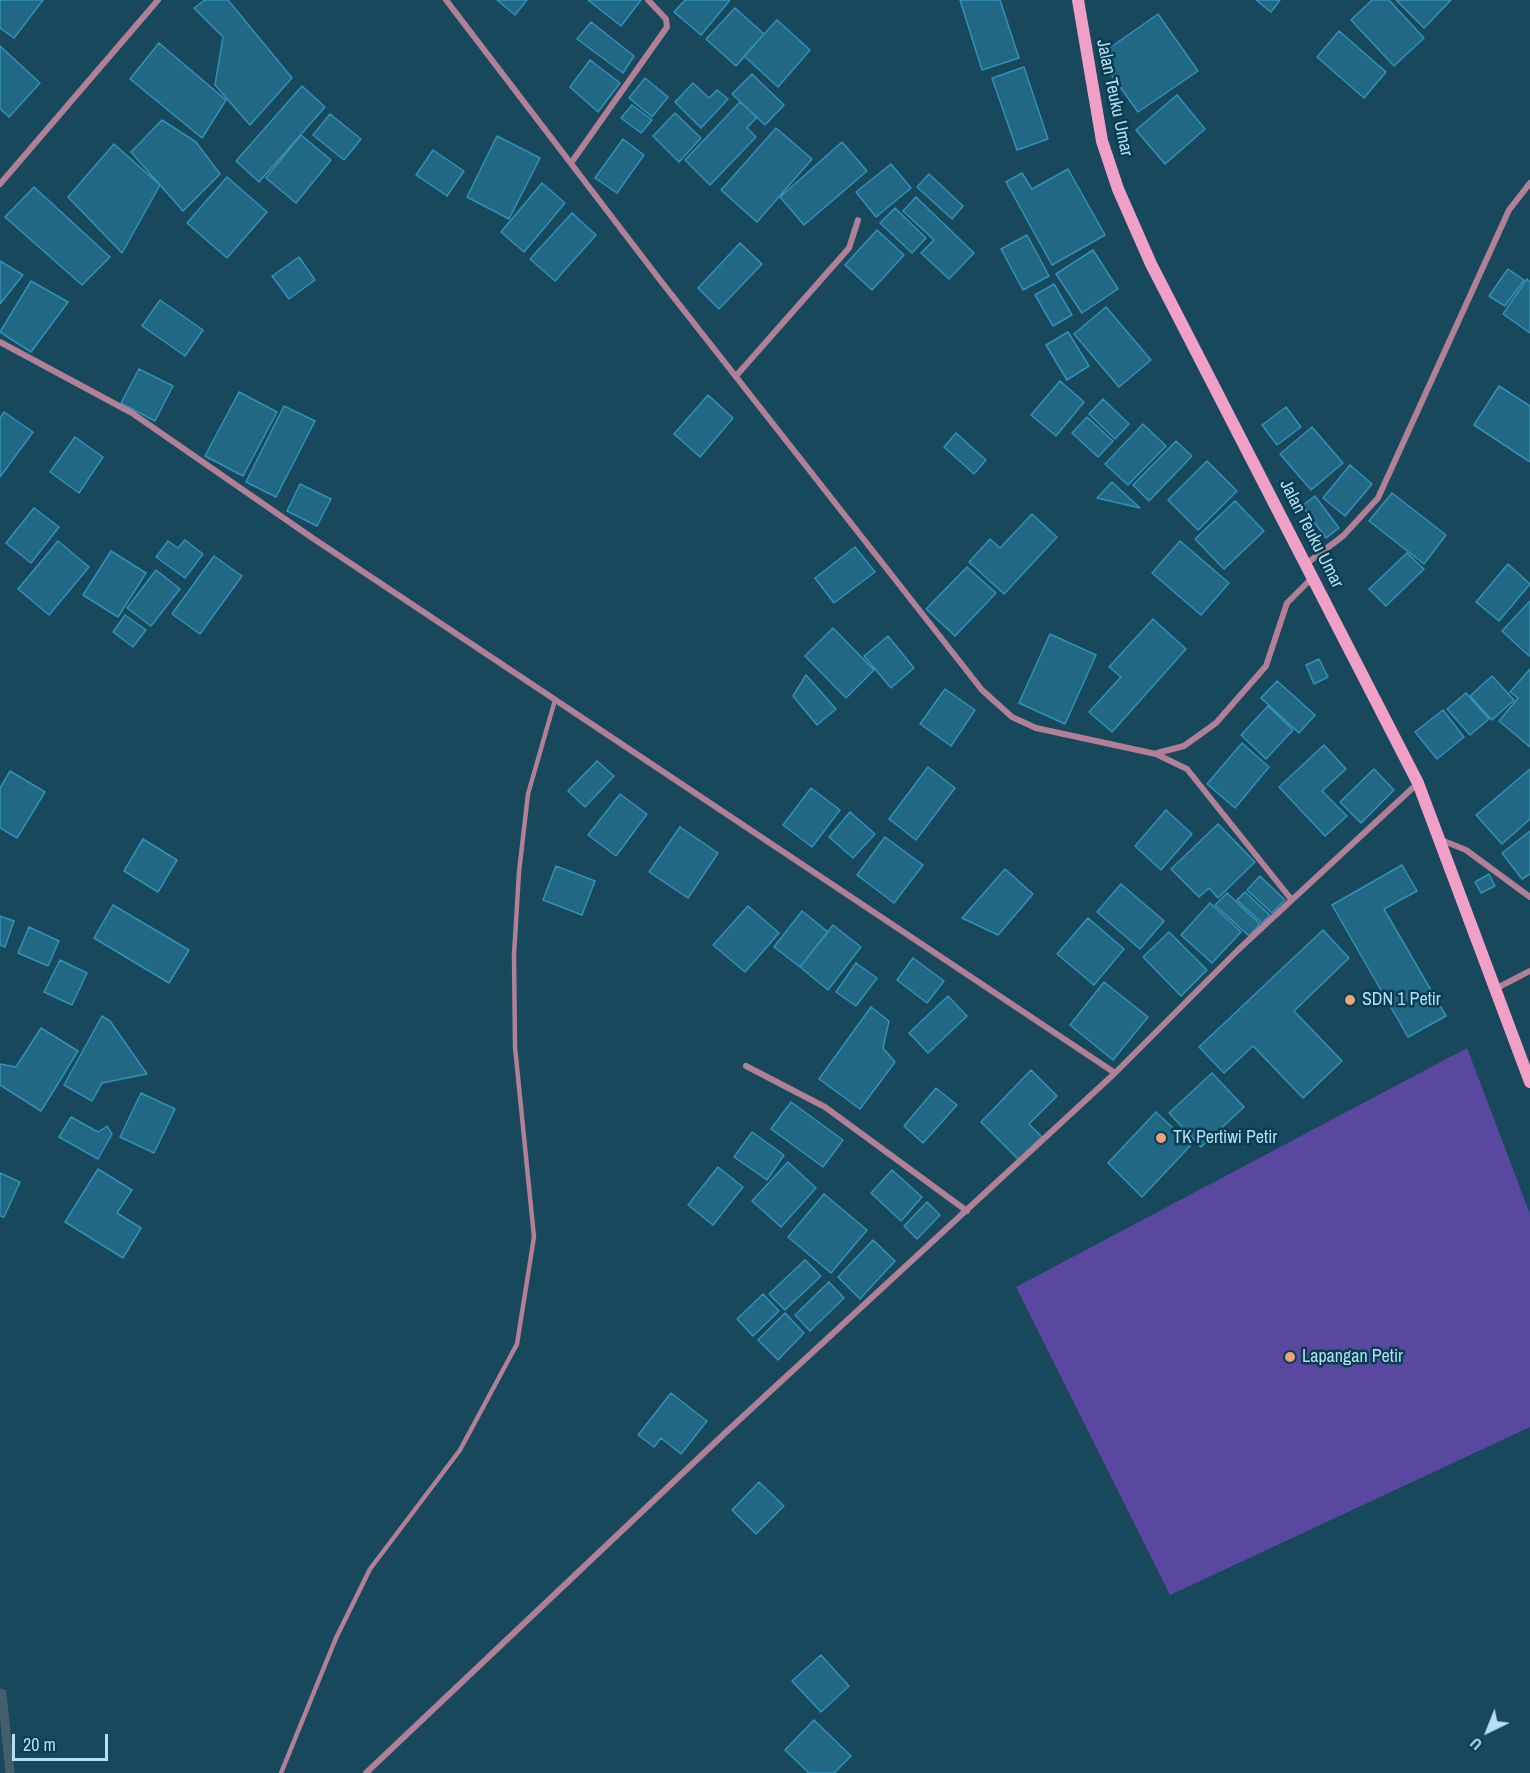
<!DOCTYPE html>
<style>
body{margin:0}
#map{position:relative;width:1530px;height:1773px;overflow:hidden;background:#17485c;font-family:"Archivo Narrow",sans-serif}
canvas{display:block}
.north{position:absolute;left:1458px;top:1701px;width:60px;height:60px;-webkit-text-stroke:4px #093d51;paint-order:stroke;rotate:223deg;font-size:16px;font-weight:700;line-height:24px;text-align:center;color:#b6dff4}
.north::after{content:'';display:block;margin:auto;width:21px;height:27px;background:#b6dff4;clip-path:polygon(50% 0,100% 100%,50% 72%,0 100%)}
.scale{position:absolute;left:12px;top:1734px;width:96px;height:27px;box-sizing:border-box;border:3px solid #b6dff4;border-top:0;padding-left:8px;font-size:18px;line-height:21px;white-space:nowrap;color:#b6dff4;-webkit-text-stroke:4px #093d51;paint-order:stroke}
</style>
<div id="map">
<canvas width="1530" height="1773"></canvas>
<div class="north">U</div>
<div class="scale">20 m</div>
</div>
<script>
const ctx = document.querySelector('canvas').getContext('2d');
ctx.lineJoin = 'round';
function paint(path, color) { ctx.fillStyle = color; ctx.fill(path, 'evenodd'); }
const shape = rows => new Path2D(rows.map(r => 'M' + r).join(''));
function stroke(path, color, width, dash) { ctx.strokeStyle = color; ctx.lineWidth = width; ctx.lineCap = dash ? 'butt' : 'round'; ctx.setLineDash(dash || []); ctx.stroke(path); }
function drawText(font, color, halo, rows, align = 'center') {
  ctx.font = font + ' "Archivo Narrow",sans-serif'; ctx.lineWidth = 5; ctx.setLineDash([]); ctx.textBaseline = 'middle'; ctx.strokeStyle = halo; ctx.fillStyle = color; for (const [text, x, y, turn = 0] of rows) {
    ctx.save(); ctx.translate(x, y); ctx.rotate((+turn || 0) * Math.PI / 180); ctx.textAlign = isNaN(turn) ? turn : align; if (halo) ctx.strokeText(text, 0, 0); ctx.fillText(text, 0, 0); ctx.restore();
  }
}
paint(shape([
 [1467,1048,1530,1214,1530,1427,1170,1595,1016,1287]
]), '#5a48a0');
stroke(shape([
 [2,1693,10,1773]
]), '#445e6b', 9);
const building = shape([
 [0,0,43,0,14,38,0,28,0,0],
 [205,0,228,0,292,78,250,125,215,85,223,37,194,8,205,0],
 [497,0,527,0,515,15,497,0],
 [588,0,641,0,621,26,588,0],
 [685,0,730,0,701,35,674,12,685,0],
 [960,0,1000,0,1019,58,982,70,960,0],
 [1256,0,1280,0,1271,12,1256,0],
 [1372,0,1389,0,1424,38,1394,66,1351,20,1372,0],
 [1396,0,1451,0,1424,28,1396,0],
 [735,8,764,34,736,66,706,39,735,8],
 [1158,14,1198,71,1138,112,1098,56,1158,14],
 [777,20,810,50,778,87,744,56,777,20],
 [591,22,634,56,623,73,577,39,591,22],
 [1339,31,1386,72,1364,98,1317,57,1339,31],
 [159,43,226,100,202,138,130,79,159,43],
 [0,46,40,83,9,117,0,109,0,46],
 [590,60,620,83,598,112,570,87,590,60],
 [1024,67,1048,139,1017,150,992,78,1024,67],
 [752,74,784,105,765,125,732,94,752,74],
 [645,78,668,97,652,117,629,98,645,78],
 [693,83,709,98,717,90,728,99,701,128,675,102,693,83],
 [302,86,325,107,259,182,236,161,302,86],
 [1177,95,1205,129,1165,164,1136,130,1177,95],
 [740,102,757,117,747,128,756,137,710,185,685,160,740,102],
 [632,105,652,120,641,133,621,118,632,105],
 [675,113,701,138,679,162,653,136,675,113],
 [330,114,361,139,344,160,313,135,330,114],
 [162,120,196,142,220,174,183,211,131,152,162,120],
 [776,128,812,159,757,222,721,190,776,128],
 [301,135,331,160,296,203,266,178,301,135],
 [497,136,540,158,509,219,467,197,497,136],
 [623,139,644,155,617,193,595,178,623,139],
 [842,142,867,171,804,225,780,197,842,142],
 [114,144,160,185,122,253,68,197,114,144],
 [433,150,464,171,447,196,416,175,433,150],
 [891,164,911,188,876,217,856,192,891,164],
 [1068,169,1105,235,1052,265,1006,182,1022,173,1032,189,1068,169],
 [929,174,963,206,952,219,917,187,929,174],
 [227,177,267,212,227,258,187,223,227,177],
 [542,183,565,203,524,252,501,232,542,183],
 [34,187,110,257,82,285,5,217,34,187],
 [916,197,974,253,949,279,921,253,934,240,903,211,916,197],
 [895,208,926,238,912,253,880,223,895,208],
 [572,213,596,235,555,281,530,259,572,213],
 [877,230,904,255,872,290,845,265,877,230],
 [1027,235,1049,276,1023,290,1001,249,1027,235],
 [740,243,762,264,719,309,698,288,740,243],
 [1093,250,1118,289,1082,313,1056,274,1093,250],
 [299,257,315,280,289,299,272,276,299,257],
 [0,261,23,275,0,304,0,261],
 [1508,269,1524,280,1505,306,1489,296,1508,269],
 [1527,279,1530,282,1530,333,1503,314,1527,279],
 [31,281,68,302,31,352,0,332,31,281],
 [1054,284,1072,315,1053,326,1035,295,1054,284],
 [160,300,203,330,185,356,142,326,160,300],
 [1106,307,1151,360,1119,387,1074,334,1106,307],
 [1068,332,1089,366,1067,380,1046,345,1068,332],
 [139,369,173,386,155,421,121,403,139,369],
 [1060,381,1084,402,1056,436,1031,415,1060,381],
 [1499,386,1530,406,1530,462,1474,425,1499,386],
 [239,392,277,412,243,476,205,456,239,392],
 [708,395,733,418,700,457,674,434,708,395],
 [1103,399,1129,424,1115,439,1089,414,1103,399],
 [284,406,315,421,276,497,246,482,284,406],
 [1286,407,1301,427,1277,445,1262,425,1286,407],
 [4,412,33,432,0,477,0,418,4,412],
 [1087,417,1113,441,1098,457,1072,433,1087,417],
 [1143,424,1166,446,1128,485,1105,464,1143,424],
 [1312,427,1343,463,1311,490,1280,454,1312,427],
 [956,433,986,460,974,474,944,447,956,433],
 [75,437,103,457,79,493,50,472,75,437],
 [1176,441,1192,456,1149,501,1133,485,1176,441],
 [1207,461,1237,491,1198,530,1168,500,1207,461],
 [1350,465,1372,484,1345,516,1323,498,1350,465],
 [1112,482,1140,508,1097,498,1112,482],
 [300,484,331,499,317,526,287,511,300,484],
 [1392,493,1446,535,1424,564,1369,521,1392,493],
 [1315,496,1339,528,1326,538,1302,506,1315,496],
 [1235,501,1264,531,1224,569,1195,539,1235,501],
 [34,508,59,527,31,563,6,543,34,508],
 [1032,514,1057,537,1004,594,969,562,990,539,1000,548,1032,514],
 [185,540,203,554,185,578,156,557,168,541,178,548,185,540],
 [58,541,89,567,49,615,18,589,58,541],
 [1180,541,1229,583,1201,615,1152,573,1180,541],
 [855,547,875,572,834,603,815,578,855,547],
 [111,551,146,573,118,617,83,595,111,551],
 [1407,553,1424,569,1386,606,1369,589,1407,553],
 [214,556,242,576,200,634,172,614,214,556],
 [1508,564,1530,584,1499,621,1476,602,1508,564],
 [967,567,996,593,955,636,926,609,967,567],
 [156,570,180,589,151,626,127,608,156,570],
 [1530,601,1530,655,1529,656,1502,631,1530,601],
 [125,615,146,630,133,647,113,632,125,615],
 [1153,619,1186,649,1112,732,1089,712,1121,677,1109,667,1153,619],
 [833,628,874,670,846,698,805,656,833,628],
 [1050,634,1096,655,1065,724,1019,703,1050,634],
 [888,636,914,668,891,688,864,656,888,636],
 [1319,659,1328,677,1314,684,1306,665,1319,659],
 [1530,669,1530,747,1499,721,1518,698,1510,692,1530,669],
 [806,675,836,709,817,725,793,696,806,675],
 [1492,676,1514,700,1492,720,1470,696,1492,676],
 [1277,681,1315,715,1299,733,1261,698,1277,681],
 [945,689,975,710,951,746,920,724,945,689],
 [1466,693,1489,719,1470,735,1447,709,1466,693],
 [1268,706,1293,730,1266,759,1241,735,1268,706],
 [1443,710,1464,737,1437,759,1415,732,1443,710],
 [1242,743,1269,767,1235,808,1207,784,1242,743],
 [1324,745,1346,769,1322,791,1347,816,1325,836,1279,787,1324,745],
 [597,761,614,776,585,807,568,791,597,761],
 [928,767,955,788,916,840,889,819,928,767],
 [1374,769,1394,790,1361,823,1340,802,1374,769],
 [1530,769,1530,819,1502,844,1476,815,1530,769],
 [10,771,45,792,17,838,0,828,0,788,10,771],
 [811,788,840,810,812,847,783,825,811,788],
 [620,794,647,814,616,856,588,835,620,794],
 [1166,810,1192,834,1161,870,1135,846,1166,810],
 [850,812,875,834,853,858,829,837,850,812],
 [1218,824,1255,862,1218,898,1209,888,1199,897,1171,869,1218,824],
 [680,827,718,853,688,898,649,872,680,827],
 [1530,831,1530,874,1522,879,1502,853,1530,831],
 [885,837,923,865,894,903,857,875,885,837],
 [143,839,177,860,158,892,124,871,143,839],
 [1402,865,1417,891,1384,909,1446,1016,1408,1037,1332,905,1402,865],
 [556,866,595,881,582,915,543,900,556,866],
 [1005,869,1033,894,998,935,962,918,1005,869],
 [1489,874,1495,886,1481,893,1475,882,1489,874],
 [1260,876,1285,900,1272,913,1247,890,1260,876],
 [1121,884,1164,921,1140,949,1097,912,1121,884],
 [1245,892,1270,915,1262,923,1237,900,1245,892],
 [1227,893,1260,924,1249,936,1215,905,1227,893],
 [1210,903,1241,932,1212,963,1181,935,1210,903],
 [113,905,189,950,169,983,94,938,113,905],
 [748,906,779,933,745,972,713,945,748,906],
 [802,911,828,932,800,967,774,947,802,911],
 [0,916,14,921,5,947,0,945,0,916],
 [1088,918,1124,949,1094,985,1057,954,1088,918],
 [833,925,861,947,828,990,800,967,833,925],
 [29,927,59,941,48,966,18,953,29,927],
 [1323,930,1349,958,1294,1011,1342,1061,1303,1098,1253,1046,1224,1073,1199,1047,1323,930],
 [1169,932,1207,970,1181,996,1143,957,1169,932],
 [913,958,944,981,927,1003,897,980,913,958],
 [60,960,87,973,72,1005,44,992,60,960],
 [856,963,877,978,856,1006,836,992,856,963],
 [1104,982,1148,1017,1113,1060,1070,1025,1104,982],
 [948,996,967,1016,928,1053,909,1033,948,996],
 [871,1007,889,1021,883,1048,895,1062,860,1109,819,1079,871,1007],
 [102,1016,110,1021,147,1074,102,1083,92,1101,64,1085,102,1016],
 [41,1028,78,1051,41,1111,0,1085,0,1064,16,1067,41,1028],
 [1031,1070,1057,1096,1029,1124,1042,1137,1019,1160,981,1122,1031,1070],
 [1212,1073,1244,1107,1201,1147,1169,1113,1212,1073],
 [936,1088,957,1105,923,1143,904,1126,936,1088],
 [141,1093,175,1109,154,1153,120,1137,141,1093],
 [791,1102,843,1140,823,1167,771,1129,791,1102],
 [1156,1112,1191,1145,1142,1197,1108,1163,1156,1112],
 [71,1117,98,1132,107,1126,112,1134,98,1159,59,1137,71,1117],
 [752,1132,784,1155,767,1180,734,1157,752,1132],
 [788,1162,816,1188,781,1227,752,1201,788,1162],
 [718,1167,743,1187,713,1225,688,1205,718,1167],
 [98,1169,132,1190,117,1213,141,1228,123,1258,65,1222,98,1169],
 [892,1170,922,1197,901,1221,871,1193,892,1170],
 [0,1173,20,1182,4,1217,0,1216,0,1173],
 [824,1194,867,1230,831,1273,788,1237,824,1194],
 [927,1202,940,1215,917,1239,904,1226,927,1202],
 [873,1240,895,1261,860,1299,838,1277,873,1240],
 [805,1260,821,1276,785,1310,769,1294,805,1260],
 [829,1282,844,1298,810,1331,795,1315,829,1282],
 [763,1294,779,1311,753,1336,737,1319,763,1294],
 [785,1313,804,1333,778,1360,758,1340,785,1313],
 [671,1393,707,1421,681,1454,661,1438,654,1447,638,1435,671,1393],
 [759,1482,784,1506,756,1534,732,1510,759,1482],
 [821,1655,849,1686,821,1712,792,1681,821,1655],
 [814,1720,851,1756,834,1773,809,1773,785,1750,814,1720]
]);
paint(building, '#216885');
stroke(building, '#3391b7', 1.5);
stroke(shape([
 [281,1773,336,1638,370,1569,460,1450,517,1344,534,1237,515,1047,514,955,519,872,528,794,555,700]
]), '#b17f96', 4.5);
stroke(shape([
 [446,0,660,280,982,690,1012,717,1036,728,1156,754,1187,769,1291,899],
 [571,163,667,27,666,19,648,0],
 [0,184,158,0],
 [0,342,132,413,311,537,1115,1073],
 [736,376,849,248,858,220],
 [1306,564,1343,536,1378,498,1509,210,1530,183],
 [1157,753,1184,746,1216,723,1266,666,1287,603,1312,578],
 [1439,839,1466,850,1530,897],
 [1495,989,1530,971],
 [746,1066,825,1107,967,1211],
 [366,1773,724,1434,1115,1073,1239,949,1418,783]
]), '#b17f96', 6);
stroke(shape([
 [1078,0,1102,141,1118,189,1151,264,1418,783,1530,1082]
]), '#f0a0c6', 12);
for (const [x, y, r, color] of [
 [1350,1000,6,"#efa378"],
 [1161,1138,6,"#efa378"],
 [1290,1357,6,"#efa378"]
]) { const dot = new Path2D(); dot.arc(x, y, r, 0, 2 * Math.PI); ctx.fillStyle = color; ctx.fill(dot); stroke(dot, '#093d51', 2); }
drawText('18px', '#b6dff4', '#093d51', [
 ["Jalan Teuku Umar",1114,98,78],
 ["Jalan Teuku Umar",1311,534,63]
]);
drawText('18px', '#b6dff4', '#093d51', [
 ["SDN 1 Petir",1362,1000],
 ["TK Pertiwi Petir",1173,1138],
 ["Lapangan Petir",1302,1357]
], 'left');
</script>
